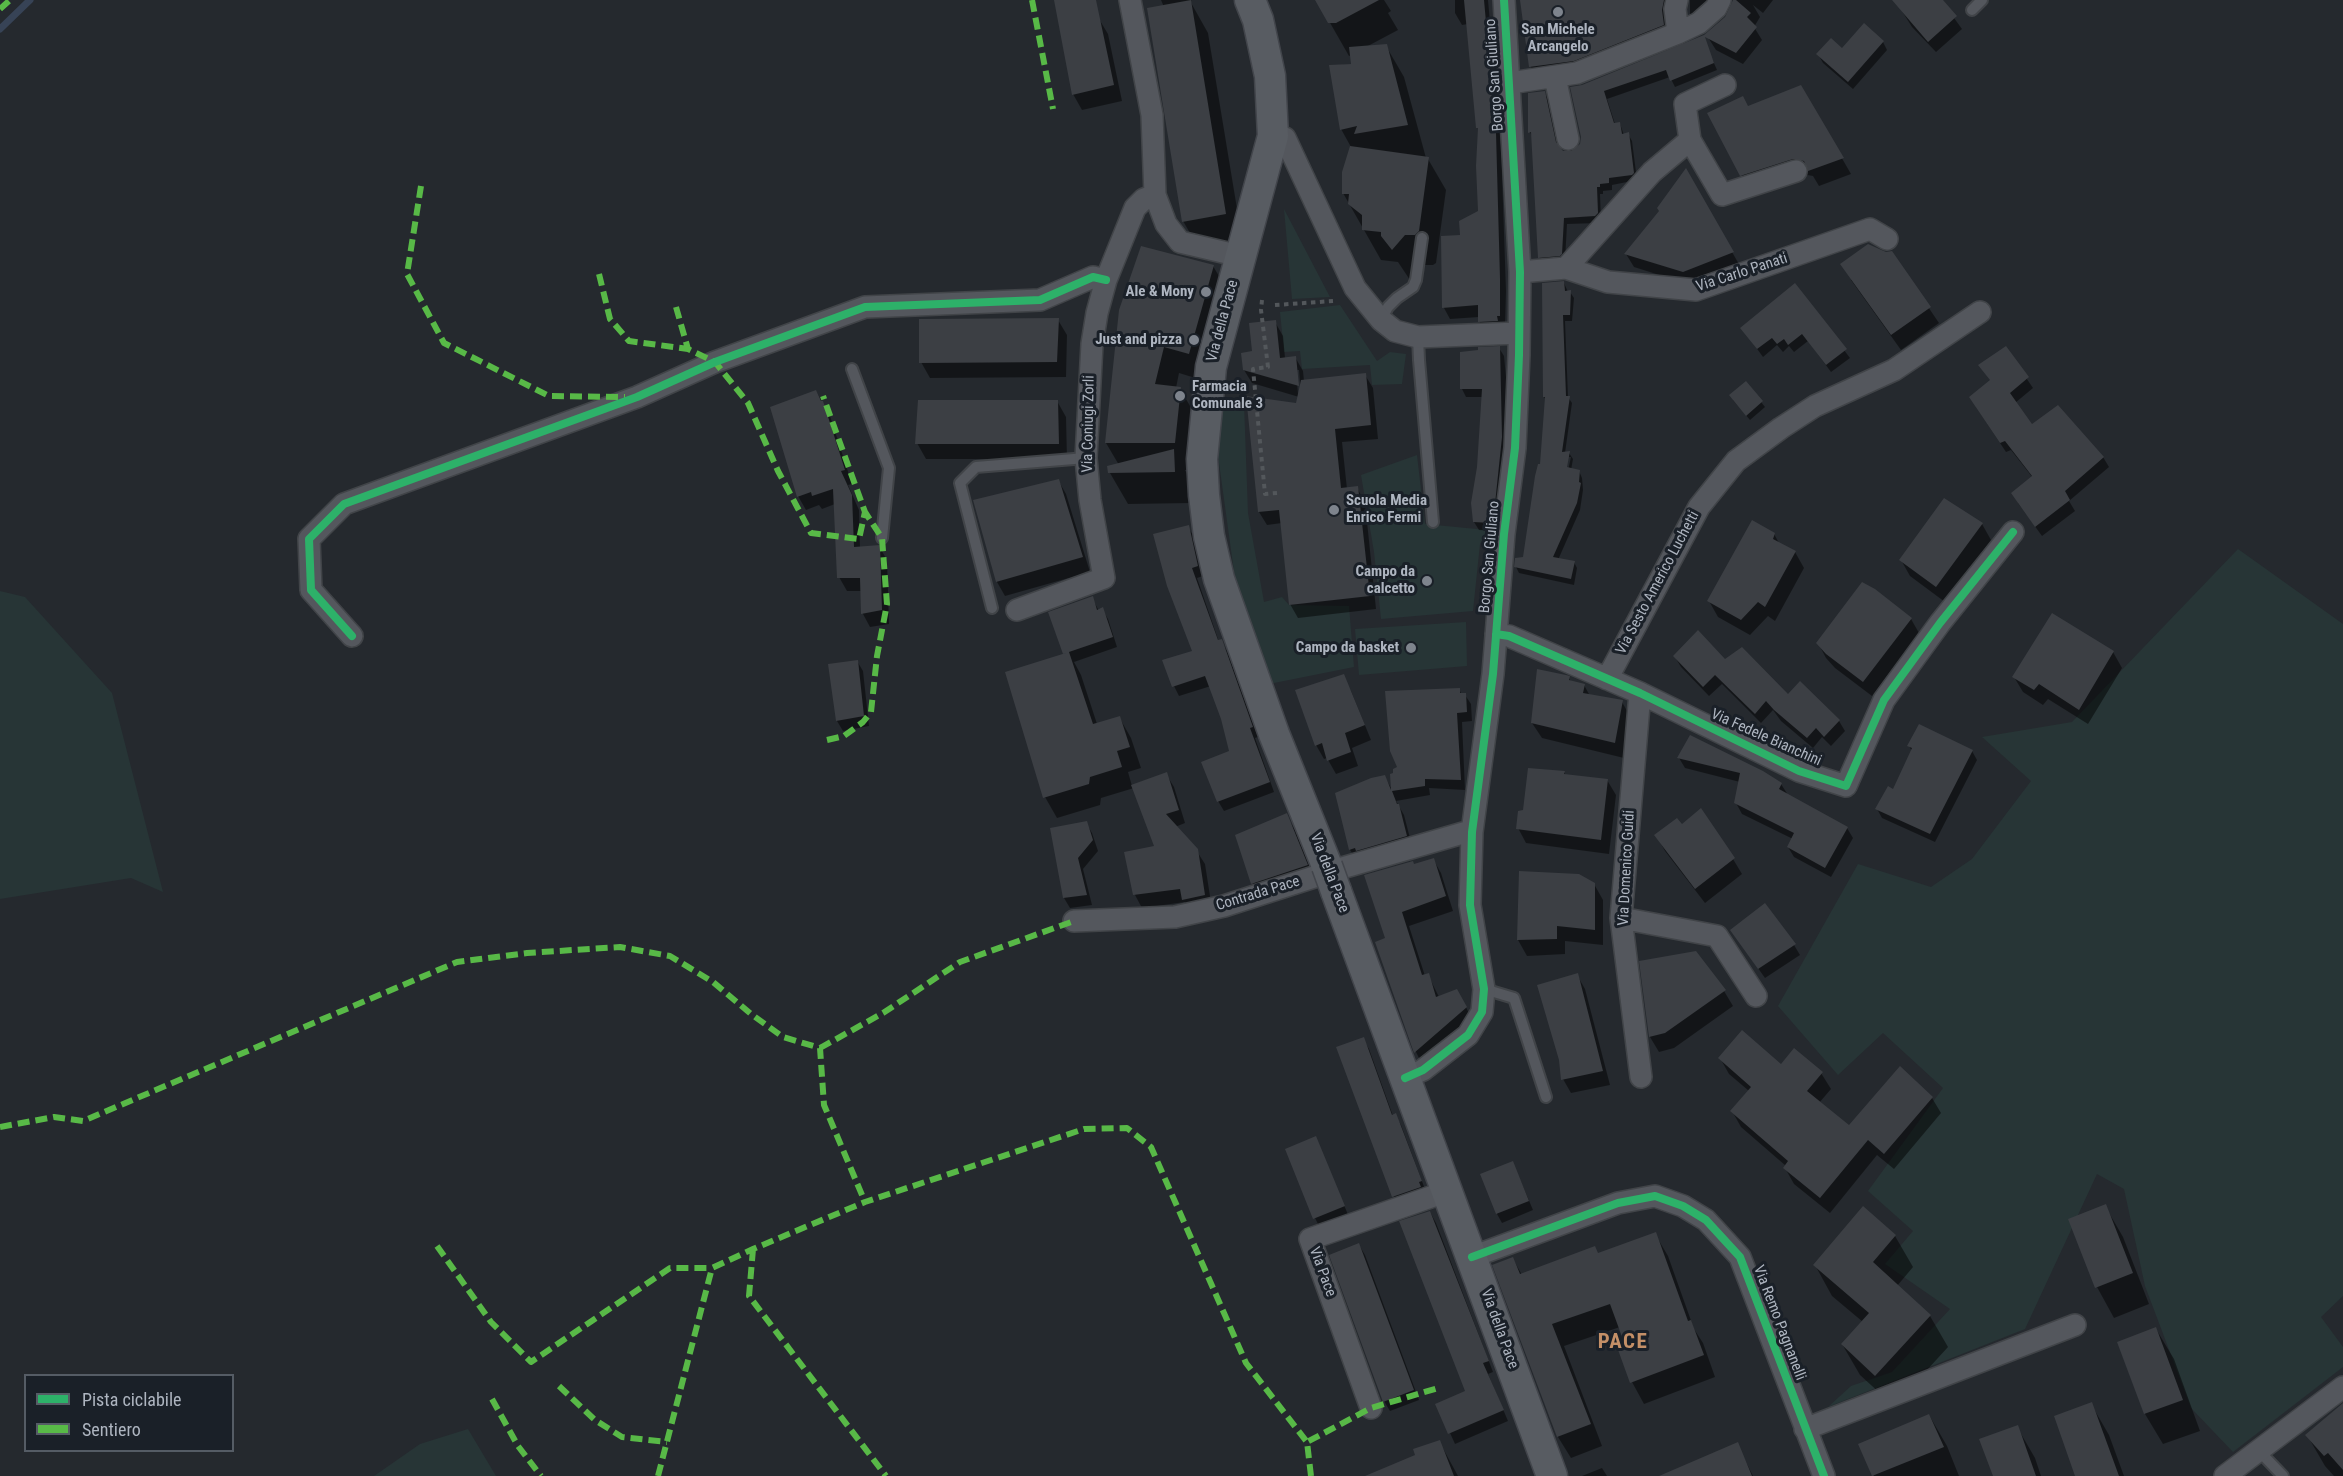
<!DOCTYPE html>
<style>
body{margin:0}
#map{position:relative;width:2343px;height:1476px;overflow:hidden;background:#25292e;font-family:"Roboto Condensed",sans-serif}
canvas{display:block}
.legend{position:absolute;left:24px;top:1374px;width:210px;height:78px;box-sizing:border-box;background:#1a2028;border:2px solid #555c65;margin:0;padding:8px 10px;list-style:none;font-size:18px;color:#aeb5c0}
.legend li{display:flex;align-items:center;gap:12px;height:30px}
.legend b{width:30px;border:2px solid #555c65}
</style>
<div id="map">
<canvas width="2343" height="1476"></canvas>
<ul class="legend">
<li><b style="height:8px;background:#2db169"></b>Pista ciclabile</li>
<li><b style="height:8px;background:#58b947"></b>Sentiero</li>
</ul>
</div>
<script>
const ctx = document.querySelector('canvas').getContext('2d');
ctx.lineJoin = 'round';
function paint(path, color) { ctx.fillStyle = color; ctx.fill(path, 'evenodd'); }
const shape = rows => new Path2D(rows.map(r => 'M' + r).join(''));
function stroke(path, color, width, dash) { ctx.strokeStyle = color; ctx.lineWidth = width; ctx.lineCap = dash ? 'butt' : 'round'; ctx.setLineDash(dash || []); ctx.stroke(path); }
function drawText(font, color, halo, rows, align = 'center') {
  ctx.font = font + ' "Roboto Condensed",sans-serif'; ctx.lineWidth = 6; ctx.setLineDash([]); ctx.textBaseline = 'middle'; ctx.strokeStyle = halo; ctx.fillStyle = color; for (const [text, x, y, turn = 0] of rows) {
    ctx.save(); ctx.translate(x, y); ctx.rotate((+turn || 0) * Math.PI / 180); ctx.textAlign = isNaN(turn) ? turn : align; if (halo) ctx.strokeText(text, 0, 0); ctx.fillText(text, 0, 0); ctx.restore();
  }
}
paint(shape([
 [1284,209,1330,297,1292,299],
 [1340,305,1377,361,1390,352,1406,354,1402,384,1372,385,1370,365,1302,369,1300,351,1284,352,1280,312],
 [1244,403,1248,513,1264,602,1282,597,1289,605,1349,606,1354,667,1269,684,1239,608,1211,405],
 [1417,455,1425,524,1487,530,1480,544,1473,611,1381,619,1374,552,1361,475],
 [2238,549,2343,624,2343,1296,2321,1317,2343,1347,2343,1367,2233,1452,2191,1408,2145,1286,2124,1189,2097,1174,2025,1329,1828,1407,1851,1386,1892,1372,1950,1309,1885,1264,1913,1231,1868,1191,1943,1088,1883,1033,1838,1075,1778,1006,1858,864,1931,887,1972,859,2031,781,1982,737,2072,722],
 [0,591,25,597,112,693,163,892,131,878,0,899],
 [1466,622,1467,666,1359,675,1355,629],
 [468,1429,496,1476,374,1476,420,1444]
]), '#273536');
paint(shape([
 [1161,0,1192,0,1190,1,1208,33,1243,245,1201,252,1183,221,1164,7],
 [1317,0,1384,0,1391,11,1388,13,1398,30,1366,47,1386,46,1404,77,1426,158,1428,159,1446,190,1436,263,1433,265,1423,265,1410,280,1398,262,1381,260,1343,193,1351,147,1341,129,1331,66,1352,64,1351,55,1349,56],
 [1455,0,1488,0,1501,145,1506,291,1505,327,1486,333,1479,321,1479,317,1450,319,1444,308,1442,238,1462,237,1479,212,1480,135,1468,24,1462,25,1455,13],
 [1522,0,1678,0,1670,36,1537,78,1531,67],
 [1690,0,1721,0,1696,24,1690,14],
 [1734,0,1773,0,1763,13,1753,5,1760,17,1754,27,1762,40,1743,64,1716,50,1709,39,1728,15],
 [1895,0,1941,0,1962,29,1936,52,1912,27],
 [1099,19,1108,34,1122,101,1082,110,1073,94],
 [1883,42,1887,50,1853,89,1823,63,1818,54],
 [1706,45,1717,70,1675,87,1670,77,1607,99,1615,124,1620,124,1624,135,1628,134,1632,141,1637,180,1612,185,1612,190,1603,191,1603,194,1600,194,1601,221,1599,223,1567,224,1565,261,1543,264,1539,257,1533,138,1530,132,1544,92,1548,99,1558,147,1563,152,1572,153,1581,144,1582,86],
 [1801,87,1851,174,1819,186,1813,176,1802,174,1751,191,1742,175,1748,108],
 [1686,171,1740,266,1691,285,1634,267,1626,254,1661,212],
 [1881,252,1891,252,1939,323,1901,350,1851,280],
 [1213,266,1229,293,1205,381,1179,373,1176,388,1180,389,1196,416,1190,470,1185,470,1191,481,1192,503,1128,504,1110,473,1119,465,1106,443,1120,310],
 [1564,283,1568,292,1570,292,1574,298,1572,321,1565,321,1568,397,1572,403,1565,453,1569,453,1573,459,1571,470,1579,471,1582,478,1583,490,1580,510,1558,560,1574,562,1577,568,1574,585,1519,573,1516,567,1524,559,1542,466,1546,400,1544,397],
 [1568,457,1571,457,1567,475,1564,474],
 [1795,285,1850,358,1831,372,1808,341,1794,352,1789,346,1783,352,1777,345,1763,357,1742,328],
 [1058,320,1067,335,1066,377,930,378,921,362],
 [1275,322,1283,336,1285,358,1295,357,1303,371,1304,381,1365,375,1373,388,1378,439,1342,442,1347,489,1357,488,1365,502,1376,609,1298,618,1290,604,1282,523,1267,525,1259,512,1299,397,1252,383,1244,370],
 [1296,370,1299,370,1301,394,1298,394],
 [1499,348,1504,356,1506,377,1506,447,1497,531,1479,530,1474,522,1483,397,1466,397,1462,389],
 [2006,348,2033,388,2015,403,2032,426,2103,457,2109,467,2069,501,2075,511,2042,536,2018,503,2033,478,2011,450,2006,452,1976,407,1991,381,1980,365],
 [1746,383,1765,407,1750,420,1733,400],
 [816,391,830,416,852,484,848,485,859,510,860,548,879,546,887,560,889,624,870,627,863,614,862,591,847,591,839,577,835,504,822,509,819,505,806,510,798,496],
 [1057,401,1066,417,1067,459,926,459,917,443],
 [1058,480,1066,494,1090,572,1005,596,997,582,975,501],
 [1945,500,1982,524,1991,540,1945,602,1910,576,1901,560],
 [1188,527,1194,537,1203,576,1197,578,1219,642,1221,641,1227,651,1258,737,1255,738,1274,792,1224,811,1218,801,1231,752,1223,718,1211,686,1179,696,1174,686,1194,652],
 [1774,534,1779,543,1795,552,1804,568,1775,621,1768,616,1750,635,1718,617,1709,601],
 [1092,598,1099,611,1102,609,1108,619,1117,647,1074,662,1081,675,1097,724,1119,717,1131,738,1141,768,1128,772,1132,786,1166,774,1174,787,1185,823,1175,827,1196,850,1205,864,1212,909,1191,913,1185,902,1142,908,1135,895,1156,847,1134,788,1101,798,1100,805,1057,818,1045,797,1065,655],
 [1911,619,1919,633,1872,696,1835,668,1826,658,1818,643],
 [2113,652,2122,668,2088,724,2048,699,2043,705,2023,692,2014,677],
 [1675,657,1725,661,1788,696,1839,721,1845,731,1831,746,1822,737,1813,748,1781,721,1773,710,1761,723,1722,684,1709,696,1681,667],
 [857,661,863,671,869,726,843,731,837,721,829,665],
 [1343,676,1351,691,1371,740,1352,748,1358,766,1336,774,1327,758,1324,759,1316,745],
 [1569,678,1571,682,1584,685,1590,696,1622,702,1631,718,1624,758,1542,738,1532,723],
 [1459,689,1462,695,1465,695,1471,704,1472,721,1462,722,1465,790,1429,788,1430,795,1396,801,1404,815,1412,846,1356,859,1350,850,1384,776,1393,791,1392,775],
 [1691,737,1781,784,1788,795,1847,828,1853,838,1831,877,1794,857,1788,847,1793,839,1742,814,1736,803,1740,782,1685,768,1679,758],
 [1909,746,1972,751,1977,760,1935,842,1882,818,1877,809,1894,791,1912,751],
 [1564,772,1566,776,1607,780,1616,795,1609,854,1526,843,1518,828,1524,812],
 [1286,815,1295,830,1316,881,1262,899,1253,883],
 [1086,823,1092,833,1098,851,1083,869,1092,905,1070,908,1064,898],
 [1656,835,1733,859,1742,874,1705,903,1665,851],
 [1433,859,1441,873,1453,911,1409,926,1425,976,1428,975,1439,997,1465,1005,1473,1022,1423,1066,1416,1052,1377,942,1387,939,1415,866],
 [1594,884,1603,900,1603,945,1565,941,1565,954,1527,956,1518,940],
 [1738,940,1794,945,1800,955,1765,978],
 [1641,962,1724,991,1733,1006,1674,1048,1659,1052,1650,1037],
 [1577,975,1585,989,1610,1085,1571,1093,1563,1079],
 [1363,1039,1369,1049,1393,1116,1395,1115,1401,1125,1426,1192,1400,1206,1394,1196],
 [1720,1058,1821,1073,1831,1089,1819,1103,1849,1127,1932,1098,1941,1113,1894,1169,1877,1155,1830,1213,1794,1184,1785,1168,1786,1166,1741,1127,1732,1111,1749,1091,1729,1074],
 [1316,1138,1349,1217,1320,1228,1315,1218],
 [1513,1163,1533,1210,1502,1223,1497,1214],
 [2105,1206,2123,1237,2149,1304,2114,1318,2097,1287],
 [1863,1208,1895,1236,1913,1267,1897,1286,1930,1316,1948,1347,1894,1406,1860,1375,1842,1344,1863,1322,1832,1296,1815,1265],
 [1430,1212,1436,1223,1493,1372,1488,1374,1508,1421,1455,1444,1437,1404,1467,1392],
 [1655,1234,1668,1256,1694,1329,1703,1343,1715,1377,1644,1404,1632,1382,1627,1346,1620,1327,1564,1346,1602,1446,1571,1458,1558,1437,1494,1266,1513,1259,1522,1275,1599,1255],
 [1359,1245,1365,1255,1419,1400,1390,1411,1384,1401],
 [2156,1329,2174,1359,2200,1431,2163,1444,2145,1414,2119,1342],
 [2091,1404,2109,1435,2124,1476,2077,1476],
 [2343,1405,2343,1476,2334,1476,2325,1466,2307,1435],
 [1929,1415,1947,1446,1959,1476,1874,1476,1860,1444],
 [2017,1427,2035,1458,2041,1476,1994,1476],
 [1439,1441,1458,1476,1402,1476,1417,1456],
 [1737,1444,1753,1476,1668,1476],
 [1602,1468,1607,1476,1582,1476]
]), '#0007');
stroke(shape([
 [0,29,30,0]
]), '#374356', 7);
paint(shape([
 [1054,0,1096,0,1114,85,1072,95],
 [1191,0,1226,214,1182,222,1147,8],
 [1315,0,1379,0,1336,23,1328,23],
 [1464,0,1484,0,1496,133,1500,279,1500,316,1497,316,1498,321,1478,322,1478,305,1442,308,1441,236,1460,235,1459,221,1478,211,1476,166,1478,128,1476,128],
 [1520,0,1664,0,1662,10,1664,25,1574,61,1529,67],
 [1733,0,1736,0,1751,13,1747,17,1757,27,1736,53,1705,37,1714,63,1670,81,1666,70,1604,91,1614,123,1620,122,1622,134,1629,132,1634,173,1632,175,1609,178,1609,183,1600,184,1600,187,1597,187,1598,213,1595,216,1564,218,1562,254,1560,256,1538,258,1531,132,1528,133,1528,93,1545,91,1556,142,1563,151,1571,151,1580,144,1581,137,1570,87,1582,85,1704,35,1725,17],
 [1892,0,1943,0,1957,16,1928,42],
 [1864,23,1884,41,1848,82,1816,54,1831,38,1842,48],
 [1387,44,1408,125,1354,134,1357,126,1340,130,1329,65,1351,64,1349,47],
 [1801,85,1844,158,1808,171,1804,161,1793,159,1740,176,1707,113,1743,96,1748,106],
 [1350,146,1429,157,1419,231,1415,235,1405,235,1392,250,1381,236,1381,232,1362,230,1362,215,1348,204,1349,194,1342,194,1342,172],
 [1686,168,1734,252,1683,272,1624,254,1659,211,1657,208],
 [1868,244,1886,252,1892,251,1931,307,1891,335,1840,264],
 [1141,246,1214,265,1189,354,1164,347,1155,384,1181,387,1175,443,1105,443,1119,310],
 [1564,281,1565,291,1571,290,1570,315,1563,315,1566,396,1570,396,1562,452,1570,451,1567,467,1580,470,1579,482,1581,483,1577,503,1553,557,1575,561,1571,579,1514,567,1515,558,1523,557,1535,476,1538,464,1540,464,1545,397,1543,397,1542,283],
 [1795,283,1847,349,1826,365,1802,334,1788,345,1784,339,1777,344,1772,338,1757,349,1740,328],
 [1059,318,1057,362,919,363,919,319],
 [1276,320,1280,358,1296,356,1299,386,1243,370,1241,353,1252,351,1249,323],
 [1500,346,1502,437,1493,523,1473,522,1471,503,1477,467,1482,389,1460,389,1460,352,1478,350,1478,347],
 [2006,346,2029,377,2010,393,2032,424,2058,405,2104,457,2065,491,2070,500,2035,527,2011,493,2032,476,2005,441,2000,443,1969,397,1990,380,1978,365],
 [1366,373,1371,425,1335,429,1341,488,1358,486,1370,596,1289,605,1279,510,1258,512,1246,396,1296,403,1301,380],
 [1746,381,1763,401,1746,416,1729,395],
 [816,390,821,401,823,401,845,470,841,471,852,495,854,547,880,545,882,610,861,614,860,578,837,578,833,489,812,496,811,492,797,497,770,407],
 [918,400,1058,400,1059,444,915,444],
 [1174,449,1175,472,1108,473,1107,466],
 [1059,479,1083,557,996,582,973,500],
 [1944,498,1983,523,1936,587,1899,560],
 [1752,520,1775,533,1773,539,1796,551,1765,607,1758,602,1741,620,1707,601],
 [1189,525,1198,566,1192,568,1218,640,1222,639,1253,727,1250,728,1270,782,1217,802,1201,762,1229,751,1221,719,1205,676,1172,687,1162,660,1192,651,1167,586,1153,534],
 [1862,582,1875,589,1912,618,1863,682,1826,654,1816,643],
 [1093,596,1097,610,1103,607,1113,637,1063,654,1048,612],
 [2052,613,2114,651,2079,710,2039,684,2034,690,2012,677],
 [1698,630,1725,659,1742,647,1788,694,1800,681,1840,720,1824,737,1816,728,1807,738,1774,710,1766,701,1755,714,1715,675,1703,687,1673,656],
 [1069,652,1093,724,1120,716,1130,747,1117,751,1122,767,1090,777,1089,784,1043,798,1005,672],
 [858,660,864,716,836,721,828,664],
 [1537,669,1566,675,1570,676,1569,680,1585,684,1583,693,1623,700,1615,743,1531,723],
 [1344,674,1365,725,1345,733,1351,752,1327,761,1322,743,1315,746,1295,690],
 [1460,688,1460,693,1466,693,1467,712,1457,713,1461,780,1425,779,1425,786,1392,791,1397,804,1399,804,1407,836,1356,851,1355,848,1349,850,1335,793,1371,778,1385,775,1391,790,1390,774,1393,773,1393,769,1397,767,1390,751,1385,691],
 [1919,724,1973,750,1930,834,1875,809,1888,786,1893,789,1912,748,1907,746],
 [1690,735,1763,771,1782,783,1779,789,1848,827,1825,868,1787,847,1794,833,1734,803,1740,773,1677,758],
 [1528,768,1565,771,1564,774,1608,779,1601,840,1516,829,1518,811,1523,810],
 [1167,772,1179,810,1166,814,1198,849,1205,895,1182,900,1180,889,1133,895,1124,852,1154,846,1131,785],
 [1701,808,1735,858,1695,889,1654,835,1677,818,1682,824],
 [1287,813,1308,865,1251,884,1235,835],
 [1087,821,1093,840,1078,858,1087,895,1063,898,1050,828],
 [1434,858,1446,896,1402,912,1422,975,1429,973,1436,997,1457,989,1467,1007,1414,1053,1375,942,1385,938,1364,875,1413,861,1414,864],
 [1519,871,1579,874,1595,883,1595,930,1557,926,1557,939,1517,940],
 [1765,903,1796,944,1758,969,1730,930],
 [1696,951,1726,990,1665,1033,1649,1037,1639,961],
 [1578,973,1603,1071,1561,1080,1559,1060,1537,985],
 [1742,1030,1781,1064,1794,1048,1823,1072,1807,1091,1849,1125,1900,1066,1933,1097,1884,1154,1868,1140,1820,1198,1783,1168,1788,1161,1730,1111,1751,1087,1718,1058],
 [1364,1037,1392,1115,1396,1113,1422,1181,1419,1182,1421,1187,1392,1197,1336,1047],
 [1316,1136,1345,1206,1313,1219,1285,1149],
 [1513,1161,1529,1201,1496,1214,1480,1174],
 [2106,1204,2133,1273,2095,1288,2068,1219],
 [1863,1206,1896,1235,1873,1262,1931,1315,1875,1376,1841,1344,1869,1313,1813,1265],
 [1430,1211,1489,1361,1483,1363,1504,1410,1448,1434,1435,1404,1465,1391,1399,1221],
 [1656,1232,1688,1321,1691,1320,1704,1355,1630,1383,1617,1347,1625,1345,1610,1304,1552,1324,1591,1424,1557,1437,1492,1265,1513,1257,1520,1274,1595,1246,1598,1253],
 [1359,1243,1414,1390,1383,1402,1329,1255],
 [2156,1327,2183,1400,2144,1414,2117,1342],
 [2092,1402,2119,1476,2075,1476,2054,1416],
 [2343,1403,2343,1470,2328,1453,2324,1456,2305,1435],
 [1929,1414,1944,1447,1872,1476,1858,1444],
 [2018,1425,2036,1476,1993,1476,1979,1439],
 [1440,1440,1454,1476,1365,1476,1415,1455,1413,1449],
 [1738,1442,1752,1476,1659,1476]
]), '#3c3f44');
const lane = shape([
 [1972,10,1982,0],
 [1381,320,1388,307,1397,298,1413,287,1416,280,1422,238],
 [1418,337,1419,360,1433,522],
 [852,369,889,468,882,538],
 [992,608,960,483,976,467,1086,458],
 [1484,989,1514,998,1546,1097],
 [2260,1452,2283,1476]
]);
const street = shape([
 [1130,0,1152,115,1155,195,1166,224,1180,242,1240,256],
 [1677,0,1675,9,1678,33],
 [1555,77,1568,139],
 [1510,83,1577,73,1678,33,1699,23,1716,8,1720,0],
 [1273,136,1285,138,1355,288,1381,320,1395,331,1418,337,1518,333],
 [1690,140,1722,195,1796,171],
 [1566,268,1652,172,1690,140,1685,104,1725,85],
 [1520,272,1566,268,1608,282,1696,290,1870,229,1887,239],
 [1017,610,1104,578,1090,500,1086,458,1092,344,1097,313,1106,280,1135,208,1144,199,1155,195],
 [1496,634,1509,636,1640,693,1799,771,1846,786,1884,700,1940,623,2013,532],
 [352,636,311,590,309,539,344,504,637,397,715,362,865,307,1040,300,1093,277,1106,280],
 [1607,679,1699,507,1736,461,1781,428,1815,406,1894,370,1980,312],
 [1640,693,1621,918,1641,1077],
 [1621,918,1717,936,1756,996],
 [1074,921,1175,917,1224,906,1342,868,1463,833,1472,832],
 [1405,1078,1423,1070,1468,1035,1482,1012,1484,989,1470,905,1472,832,1493,674,1504,534,1515,448,1519,355,1520,272,1504,0],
 [1472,1257,1618,1203,1655,1196,1683,1206,1706,1220,1740,1257,1824,1476],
 [1371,1408,1310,1239,1448,1191],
 [1805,1429,2075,1325],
 [2225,1476,2343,1387]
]);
const secondary = shape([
 [1250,0,1258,20,1270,76,1273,136,1211,367,1202,459,1204,495,1209,536,1219,579,1274,734,1327,866],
 [1336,891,1552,1476]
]);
stroke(lane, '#414448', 14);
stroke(street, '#414448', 24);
stroke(secondary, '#42454b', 33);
stroke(shape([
 [1262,300,1261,310,1268,367,1253,369,1265,494,1277,493],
 [1275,305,1333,301]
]), '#53575b', 4, [4.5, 4.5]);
stroke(lane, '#54575d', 10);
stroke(street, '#54575d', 21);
stroke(secondary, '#585c62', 30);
const secondaryBridge = shape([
 [1327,866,1336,891]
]);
stroke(secondaryBridge, '#42454b', 33, []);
stroke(secondaryBridge, '#585c62', 30);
stroke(shape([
 [1032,0,1053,109],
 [0,9,10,0],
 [421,186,407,274,444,343,549,396,625,397],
 [599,274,610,319,629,341,688,349,715,362,748,403,778,471,811,533,859,539,865,512,823,396],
 [676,307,688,349],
 [827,740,844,736,863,722,871,712,877,656,887,604,882,538,865,512],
 [820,1048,883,1013,960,962,1074,921],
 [0,1127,54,1117,83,1121,457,962,527,953,620,947,670,956,713,982,751,1014,783,1037,820,1048,824,1105,865,1202],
 [437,1246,491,1322,531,1362,670,1268,712,1268],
 [753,1249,749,1296,886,1476],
 [559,1386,595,1420,622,1437,667,1442],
 [492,1399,518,1446,541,1476],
 [658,1476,712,1268,753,1249,865,1202,1084,1129,1127,1128,1151,1147,1246,1363,1307,1442],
 [1311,1476,1307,1442,1371,1408,1438,1388]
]), '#58b947', 6, [12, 6]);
stroke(shape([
 [1496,634,1509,636,1640,693,1799,771,1846,786,1884,700,1940,623,2013,532],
 [352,636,311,590,309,539,344,504,637,397,715,362,865,307,1040,300,1093,277,1106,280],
 [1405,1078,1423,1070,1468,1035,1482,1012,1484,989,1470,905,1472,832,1493,674,1504,534,1515,448,1519,355,1520,272,1504,0],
 [1472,1257,1618,1203,1655,1196,1683,1206,1706,1220,1740,1257,1824,1476]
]), '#2db169', 8);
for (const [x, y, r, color] of [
 [1558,12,6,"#7e848d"],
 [1206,292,6,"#7e848d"],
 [1194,340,6,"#7e848d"],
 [1180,396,6,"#7e848d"],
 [1334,510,6,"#7e848d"],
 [1427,581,6,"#7e848d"],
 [1411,648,6,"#7e848d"]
]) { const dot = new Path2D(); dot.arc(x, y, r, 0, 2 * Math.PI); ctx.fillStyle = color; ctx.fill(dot); stroke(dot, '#1a2028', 2); }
drawText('bold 15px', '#aeb5c0', '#1a2028', [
 ["San Michele",1558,30,"center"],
 ["Arcangelo",1558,47,"center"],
 ["Ale & Mony",1194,292],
 ["Just and pizza",1182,340],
 ["Farmacia",1192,387,"left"],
 ["Comunale 3",1192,404,"left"],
 ["Scuola Media",1346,501,"left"],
 ["Enrico Fermi",1346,518,"left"],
 ["Campo da",1415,572],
 ["calcetto",1415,589],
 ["Campo da basket",1399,648]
], 'right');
drawText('15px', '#aeb5c0', '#1a2028', [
 ["Borgo San Giuliano",1495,75,-94],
 ["Via Carlo Panati",1742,273,-18],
 ["Via della Pace",1223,321,-75],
 ["Via Coniugi Zorli",1089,424,-89],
 ["Borgo San Giuliano",1490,557,-85],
 ["Via Sesto Americo Luchetti",1658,583,-62],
 ["Via Fedele Bianchini",1766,738,24],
 ["Via Domenico Guidi",1627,868,-87],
 ["Via della Pace",1329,873,69],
 ["Contrada Pace",1258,894,-17],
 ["Via Pace",1322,1272,70],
 ["Via Remo Pagnanelli",1779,1323,69],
 ["Via della Pace",1499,1329,70]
]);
ctx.letterSpacing = '1.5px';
drawText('bold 21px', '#c38f67', '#1a2028', [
 ["PACE",1623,1343]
]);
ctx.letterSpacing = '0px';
</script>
